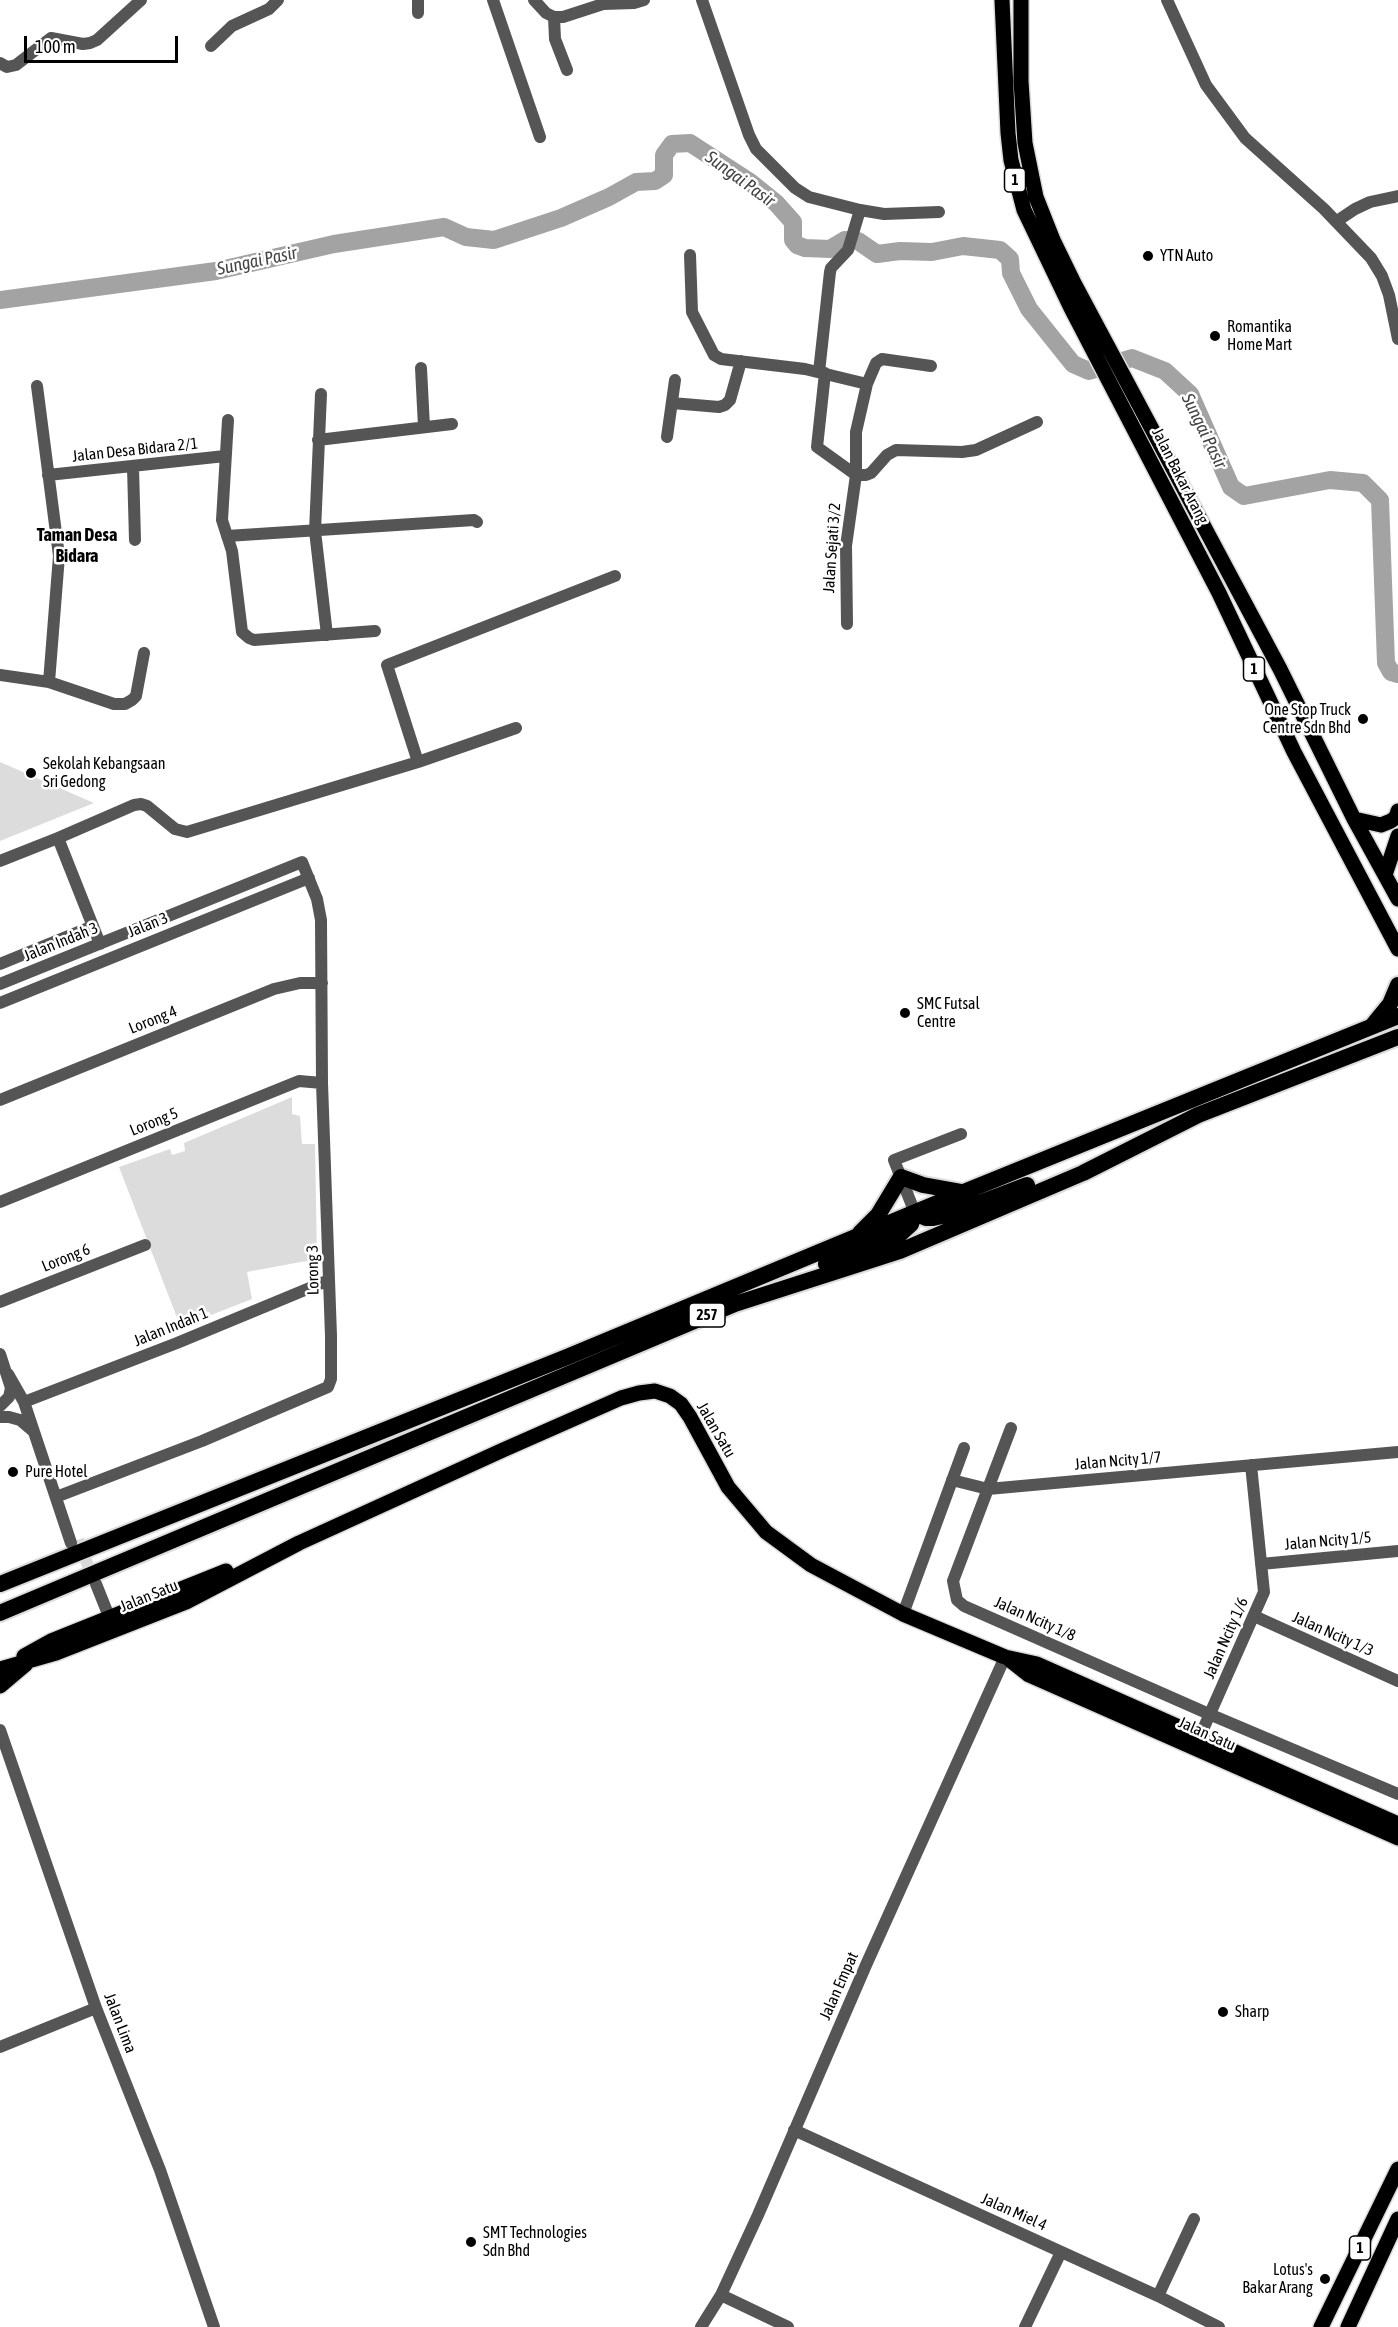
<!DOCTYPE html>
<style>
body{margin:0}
#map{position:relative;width:1398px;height:2327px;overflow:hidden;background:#fff;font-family:"Asap Condensed",sans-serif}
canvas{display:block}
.scale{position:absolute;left:24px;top:36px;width:154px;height:27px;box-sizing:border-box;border:3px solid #000;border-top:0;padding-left:8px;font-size:18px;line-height:21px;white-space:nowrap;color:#000;-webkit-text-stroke:4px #fff;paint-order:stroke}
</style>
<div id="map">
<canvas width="1398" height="2327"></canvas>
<div class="scale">100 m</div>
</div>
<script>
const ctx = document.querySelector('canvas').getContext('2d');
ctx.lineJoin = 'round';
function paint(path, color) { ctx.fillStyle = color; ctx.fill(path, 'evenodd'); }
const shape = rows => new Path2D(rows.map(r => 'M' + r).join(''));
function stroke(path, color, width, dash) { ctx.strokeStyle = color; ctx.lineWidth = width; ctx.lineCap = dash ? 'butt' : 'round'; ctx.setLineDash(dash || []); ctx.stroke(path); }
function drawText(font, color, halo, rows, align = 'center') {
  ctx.font = font + ' "Asap Condensed",sans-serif'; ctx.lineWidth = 5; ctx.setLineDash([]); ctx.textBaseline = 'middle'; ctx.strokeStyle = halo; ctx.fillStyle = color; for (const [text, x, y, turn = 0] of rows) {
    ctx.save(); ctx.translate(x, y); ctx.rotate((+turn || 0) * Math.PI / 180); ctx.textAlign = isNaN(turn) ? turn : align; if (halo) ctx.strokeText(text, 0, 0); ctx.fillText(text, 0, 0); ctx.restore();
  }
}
paint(shape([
 [0,762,94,803,0,841],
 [292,1097,292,1114,300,1116,302,1144,315,1144,317,1259,247,1272,252,1299,211,1315,209,1312,193,1317,195,1323,181,1328,119,1167,170,1149,172,1155,185,1151,184,1143]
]), '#dcdcdc');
stroke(shape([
 [0,300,216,271,334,244,444,227,466,237,494,240,561,218,609,197,636,182,655,181,664,175,664,155,672,144,690,143,750,182,776,203,793,222,793,240,797,245,805,248,830,249,845,240,858,241,877,254,900,251,932,252,963,246,1000,250,1010,259,1011,273,1029,309,1073,364,1089,371,1132,358,1165,371,1190,394,1231,487,1244,496,1330,480,1363,483,1380,500,1386,663,1391,672,1398,674]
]), '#a3a3a3', 18);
stroke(shape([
 [78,1540,94,1581]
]), '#d9d9d9', 12, [12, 6]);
const major = shape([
 [1002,0,1008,133,1011,160,1024,210,1071,308,1219,593,1294,752,1398,949],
 [1021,0,1021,81,1025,143,1036,197,1053,240,1074,283,1280,669,1354,819,1398,899],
 [1354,819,1381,825,1391,821,1396,817,1398,811],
 [1385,875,1398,836],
 [24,1656,51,1641,226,1571],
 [1010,1660,1029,1675,1398,1838],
 [0,1669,56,1653,186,1602,299,1543,503,1450,621,1398,639,1393,655,1391,670,1396,681,1404,690,1417,728,1487,766,1532,811,1565,903,1614,1005,1657,1037,1664,1398,1824],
 [0,1686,26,1664],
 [1321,2327,1398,2169],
 [1348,2327,1398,2219]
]);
const highway = shape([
 [1372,1026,1390,1004,1398,985],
 [915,1213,926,1218,933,1218,951,1214,1027,1185],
 [860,1233,878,1215,901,1177,923,1185,962,1192],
 [826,1264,899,1235,911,1224,915,1213],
 [0,1584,567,1357,964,1192,1398,1016],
 [0,1613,735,1304,900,1251,1083,1173,1198,1115,1398,1037]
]);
stroke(major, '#dbdbdb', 18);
stroke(highway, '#dbdbdb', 20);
stroke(shape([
 [418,0,418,13],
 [493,0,540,137],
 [534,0,546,13,554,17,563,17,603,4,634,3,644,0],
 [702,0,749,135,756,149,795,188,809,197,860,210,884,214,939,212],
 [1167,0,1206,85,1245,138,1324,209,1371,258,1382,276,1389,295,1398,339],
 [554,17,555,39,567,70],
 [211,46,232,26,269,9,278,0],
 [0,63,7,67,16,65,51,38,83,44,90,43,97,40,141,0],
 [1337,221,1355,209,1370,202,1398,196],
 [690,255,692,312,714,355,721,359,805,369,867,384],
 [421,368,424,427],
 [819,372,830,272,831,268,848,250,860,210],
 [825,373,817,447,856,475,866,475,871,473,887,455,896,450,962,452,976,450,1037,422],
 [37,386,59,556,49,682],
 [321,394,315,531,327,635],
 [672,403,719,407,725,405,730,400,741,361],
 [228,420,222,520,232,551,242,632,249,638,254,640,375,631],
 [667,437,675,380],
 [318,440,452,424],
 [133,467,135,540],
 [48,475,225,456],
 [227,536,474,520,477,522],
 [847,624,846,546,856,475,856,432,867,384,876,363,882,359,931,366],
 [0,675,49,682,114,704,125,704,132,700,136,696,144,653],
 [418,762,387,665,615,576],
 [58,838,134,805,141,804,147,806,175,829,187,832,418,762,516,728],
 [0,861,58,838,100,944],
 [0,964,93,926],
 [0,984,302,862,317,899,321,920,322,1083,331,1336,331,1379,328,1387,202,1441,56,1497],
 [0,1003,309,878],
 [0,1100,274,989,300,983,322,983],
 [0,1202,299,1081,322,1083],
 [915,1213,894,1160,961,1134],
 [0,1302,145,1245],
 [0,1354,11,1388,9,1397,0,1406],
 [8,1374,24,1402,71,1543],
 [24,1402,177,1343,329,1280],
 [0,1417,9,1417,20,1420,33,1431],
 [1011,1428,953,1581,957,1600,964,1606,1209,1714,1398,1794],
 [952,1480,988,1489,1398,1452],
 [1261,1564,1398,1551],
 [96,1584,112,1624],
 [903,1614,964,1448],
 [1254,1616,1398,1681],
 [0,1730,96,2008,160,2170,214,2327],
 [1197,1743,1264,1592,1251,1465],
 [0,2047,96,2008],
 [794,2130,1158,2296,1219,2327],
 [721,2295,788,2327],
 [1158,2296,1194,2219],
 [701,2327,721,2295,758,2215,866,1965,1005,1657],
 [1025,2327,1061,2252]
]), '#555', 12);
stroke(major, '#000', 15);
stroke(highway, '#000', 16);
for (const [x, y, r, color] of [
 [1148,256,6,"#000"],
 [1215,336,6,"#000"],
 [1363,719,6,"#000"],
 [31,773,6,"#000"],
 [905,1013,6,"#000"],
 [13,1472,6,"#000"],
 [1223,2012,6,"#000"],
 [471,2242,6,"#000"],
 [1325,2279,6,"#000"]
]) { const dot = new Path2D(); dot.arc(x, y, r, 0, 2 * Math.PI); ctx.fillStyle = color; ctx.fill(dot); stroke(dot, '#fff', 2); }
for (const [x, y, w] of [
 [1015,180,21],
 [1254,669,21],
 [707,1315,36],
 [1360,2248,21]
]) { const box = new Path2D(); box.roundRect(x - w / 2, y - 12, w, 24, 4.5); ctx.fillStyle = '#fff'; ctx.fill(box); stroke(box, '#000', 1.5); }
drawText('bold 15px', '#000', null, [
 ["1",1015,180],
 ["1",1254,669],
 ["257",707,1315],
 ["1",1360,2248]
]);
drawText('16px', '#000', '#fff', [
 ["YTN Auto",1160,256],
 ["Romantika",1227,327],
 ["Home Mart",1227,345],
 ["One Stop Truck",1351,710,"right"],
 ["Centre Sdn Bhd",1351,728,"right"],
 ["Sekolah Kebangsaan",43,764],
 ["Sri Gedong",43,782],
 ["SMC Futsal",917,1004],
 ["Centre",917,1022],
 ["Pure Hotel",25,1472],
 ["Sharp",1235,2012],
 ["SMT Technologies",483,2233],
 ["Sdn Bhd",483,2251],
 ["Lotus's",1313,2270,"right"],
 ["Bakar Arang",1313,2288,"right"]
], 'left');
drawText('16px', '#000', '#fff', [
 ["Jalan Desa Bidara 2/1",135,450,-6],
 ["Jalan Bakar Arang",1180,476,63],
 ["Jalan Sejati 3/2",832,548,-86],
 ["Jalan 3",148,925,-22],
 ["Jalan Indah 3",61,942,-22],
 ["Lorong 4",153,1020,-22],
 ["Lorong 5",154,1122,-22],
 ["Lorong 6",66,1258,-22],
 ["Lorong 3",313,1270,-91],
 ["Jalan Indah 1",171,1327,-22],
 ["Jalan Satu",716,1430,60],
 ["Jalan Ncity 1/7",1118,1461,-5],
 ["Jalan Ncity 1/5",1328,1541,-5],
 ["Jalan Satu",149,1596,-22],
 ["Jalan Ncity 1/8",1035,1619,24],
 ["Jalan Ncity 1/3",1333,1634,24],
 ["Jalan Ncity 1/6",1226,1638,-66],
 ["Jalan Satu",1207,1734,24],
 ["Jalan Empat",839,1986,-66],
 ["Jalan Lima",120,2023,69],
 ["Jalan Miel 4",1014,2212,24]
]);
drawText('italic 18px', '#444', '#fff', [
 ["Sungai Pasir",740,179,36],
 ["Sungai Pasir",257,261,-12],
 ["Sungai Pasir",1204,431,64]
]);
drawText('bold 18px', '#000', '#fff', [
 ["Taman Desa",77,535],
 ["Bidara",77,556]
]);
</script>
